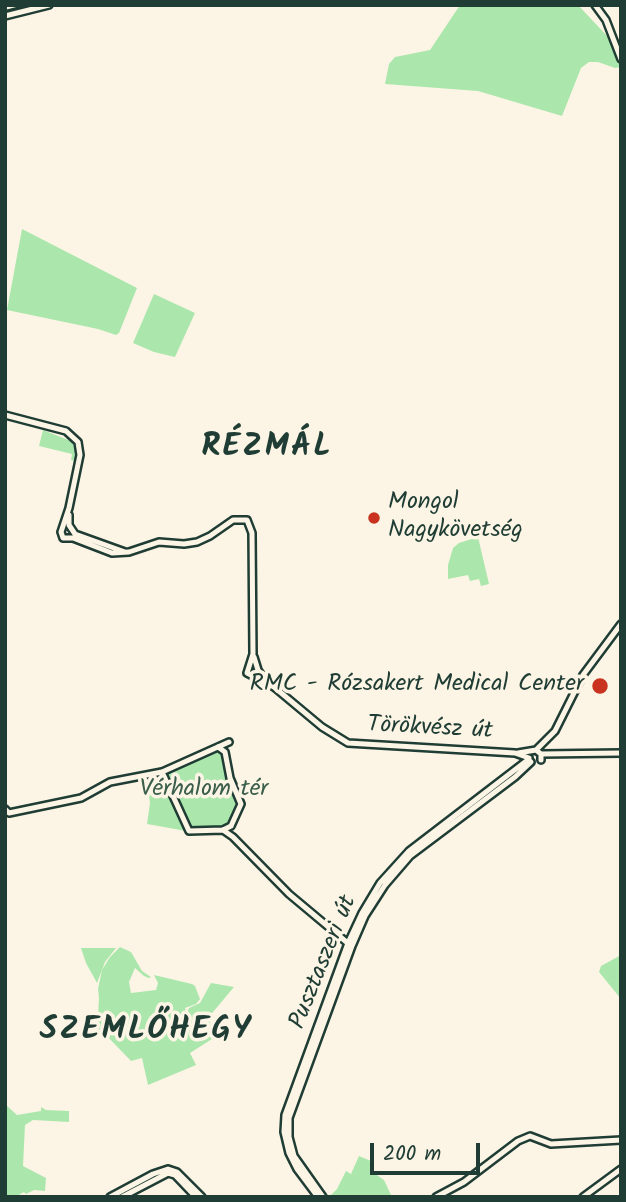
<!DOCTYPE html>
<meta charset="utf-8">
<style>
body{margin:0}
#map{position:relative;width:626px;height:1202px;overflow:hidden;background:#fcf5e5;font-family:Kalam,sans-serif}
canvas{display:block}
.frame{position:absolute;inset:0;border:7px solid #1f3d34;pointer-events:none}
.scale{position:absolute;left:370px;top:1143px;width:110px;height:32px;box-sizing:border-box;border:4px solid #1f3d34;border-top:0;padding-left:9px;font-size:21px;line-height:24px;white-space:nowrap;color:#1f3d34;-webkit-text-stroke:5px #fcf5e5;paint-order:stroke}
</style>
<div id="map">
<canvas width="626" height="1202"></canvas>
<div class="frame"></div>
<div class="scale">200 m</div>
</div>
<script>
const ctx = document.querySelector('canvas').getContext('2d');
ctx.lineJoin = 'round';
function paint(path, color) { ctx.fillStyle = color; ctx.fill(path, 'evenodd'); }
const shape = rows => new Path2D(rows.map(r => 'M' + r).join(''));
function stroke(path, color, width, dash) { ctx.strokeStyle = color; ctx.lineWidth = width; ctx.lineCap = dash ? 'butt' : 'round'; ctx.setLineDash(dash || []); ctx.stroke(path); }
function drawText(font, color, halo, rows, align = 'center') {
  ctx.font = font + ' Kalam,sans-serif'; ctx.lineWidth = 7; ctx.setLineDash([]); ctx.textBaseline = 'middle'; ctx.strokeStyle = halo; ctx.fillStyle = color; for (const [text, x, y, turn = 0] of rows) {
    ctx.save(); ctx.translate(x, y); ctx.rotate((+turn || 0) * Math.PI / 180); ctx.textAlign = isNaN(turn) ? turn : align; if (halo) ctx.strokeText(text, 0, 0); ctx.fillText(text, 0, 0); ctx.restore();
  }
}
paint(shape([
 [460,5,578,5,609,38,621,67,615,68,598,62,589,62,581,68,562,116,478,91,385,84,389,64,395,57,430,50],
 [22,229,137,288,119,333,116,335,98,329,7,310],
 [154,294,195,313,175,357,154,352,133,343],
 [43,430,71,441,77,451,76,461,71,460,72,454,39,446],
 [478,537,489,584,481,586,479,579,470,581,468,575,448,579,448,565,453,548,459,543],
 [218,747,222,749,241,804,233,823,223,830,189,831,162,772],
 [160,778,172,801,186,831,147,824,150,803,147,781],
 [120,947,131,952,142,971,151,977,149,978,144,976,135,968,129,982,131,993,156,990,158,983,154,975,192,984,195,986,200,999,196,1004,185,1008,187,1013,189,1008,200,1003,211,983,234,987,208,1018,211,1025,207,1032,200,1031,203,1037,209,1034,212,1039,190,1053,196,1065,148,1085,142,1058,131,1061,104,1033,92,1026,98,1016,99,998,98,989,102,970,110,957],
 [81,948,116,948,105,962,97,983,86,963],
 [621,955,621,999,599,972,601,966],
 [5,1104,17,1115,41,1111,41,1107,46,1110,69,1111,69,1122,33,1120,25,1125,23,1166,46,1178,45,1191,34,1190,26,1194,24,1192,15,1197,5,1197],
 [359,1156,371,1161,371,1171,384,1180,392,1197,330,1196,337,1189,346,1171,351,1174]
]), '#abe7ac');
const secondary = shape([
 [595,5,606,20,621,59],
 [5,16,49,5],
 [5,415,66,431,78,442,80,455,69,508,61,532,63,538,73,538,112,553,129,552,159,542,184,544,197,542,210,536,233,520,247,520,252,533,253,654,247,673,274,687,322,727,348,743,515,753,529,758],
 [69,515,69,525,75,534,125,552],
 [254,657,258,670,265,680],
 [218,747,225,752,230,778,241,804,231,826],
 [536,750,555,731,583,675,621,624],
 [518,753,536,750,541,754,541,760],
 [541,754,621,753],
 [162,772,189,831,223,830,231,826],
 [5,809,9,813,81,798,110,782,162,772,229,742],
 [223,830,233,837,289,894,350,945],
 [110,1197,153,1174,168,1169,177,1172,202,1197],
 [122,1197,168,1173,175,1175,196,1197],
 [318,1197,297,1169,289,1153,284,1132,285,1115,348,943,362,913,380,883,409,851,529,759],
 [323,1197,294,1156,289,1137,289,1118,352,946,365,916,385,885,410,856,515,777,531,762],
 [436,1197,464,1182,518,1141,530,1136,551,1144,621,1140],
 [583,1197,621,1169]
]);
stroke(secondary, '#1f3d34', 10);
stroke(secondary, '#fcf5e5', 5);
stroke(shape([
 [5,11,28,5]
]), '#1f3d34', 2);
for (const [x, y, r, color] of [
 [374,518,7,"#c8321e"],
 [600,686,9,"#c8321e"]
]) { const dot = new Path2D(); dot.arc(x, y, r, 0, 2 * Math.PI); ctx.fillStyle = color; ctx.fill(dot); stroke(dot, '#fcf5e5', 2.5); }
drawText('24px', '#1f3d34', '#fcf5e5', [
 ["Mongol",388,504],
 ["Nagykövetség",388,532],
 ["RMC - Rózsakert Medical Center",584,686,"right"]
], 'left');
drawText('24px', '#1f3d34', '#fcf5e5', [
 ["Törökvész út",430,730,3],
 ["Pusztaszeri út",325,963,-68]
]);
drawText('24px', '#3b5f4c', '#fcf5e5', [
 ["Vérhalom tér",204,791]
]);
ctx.letterSpacing = '2px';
drawText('bold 32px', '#1f3d34', '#fcf5e5', [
 ["RÉZMÁL",267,450],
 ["SZEMLŐHEGY",146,1033]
]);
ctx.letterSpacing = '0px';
</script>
